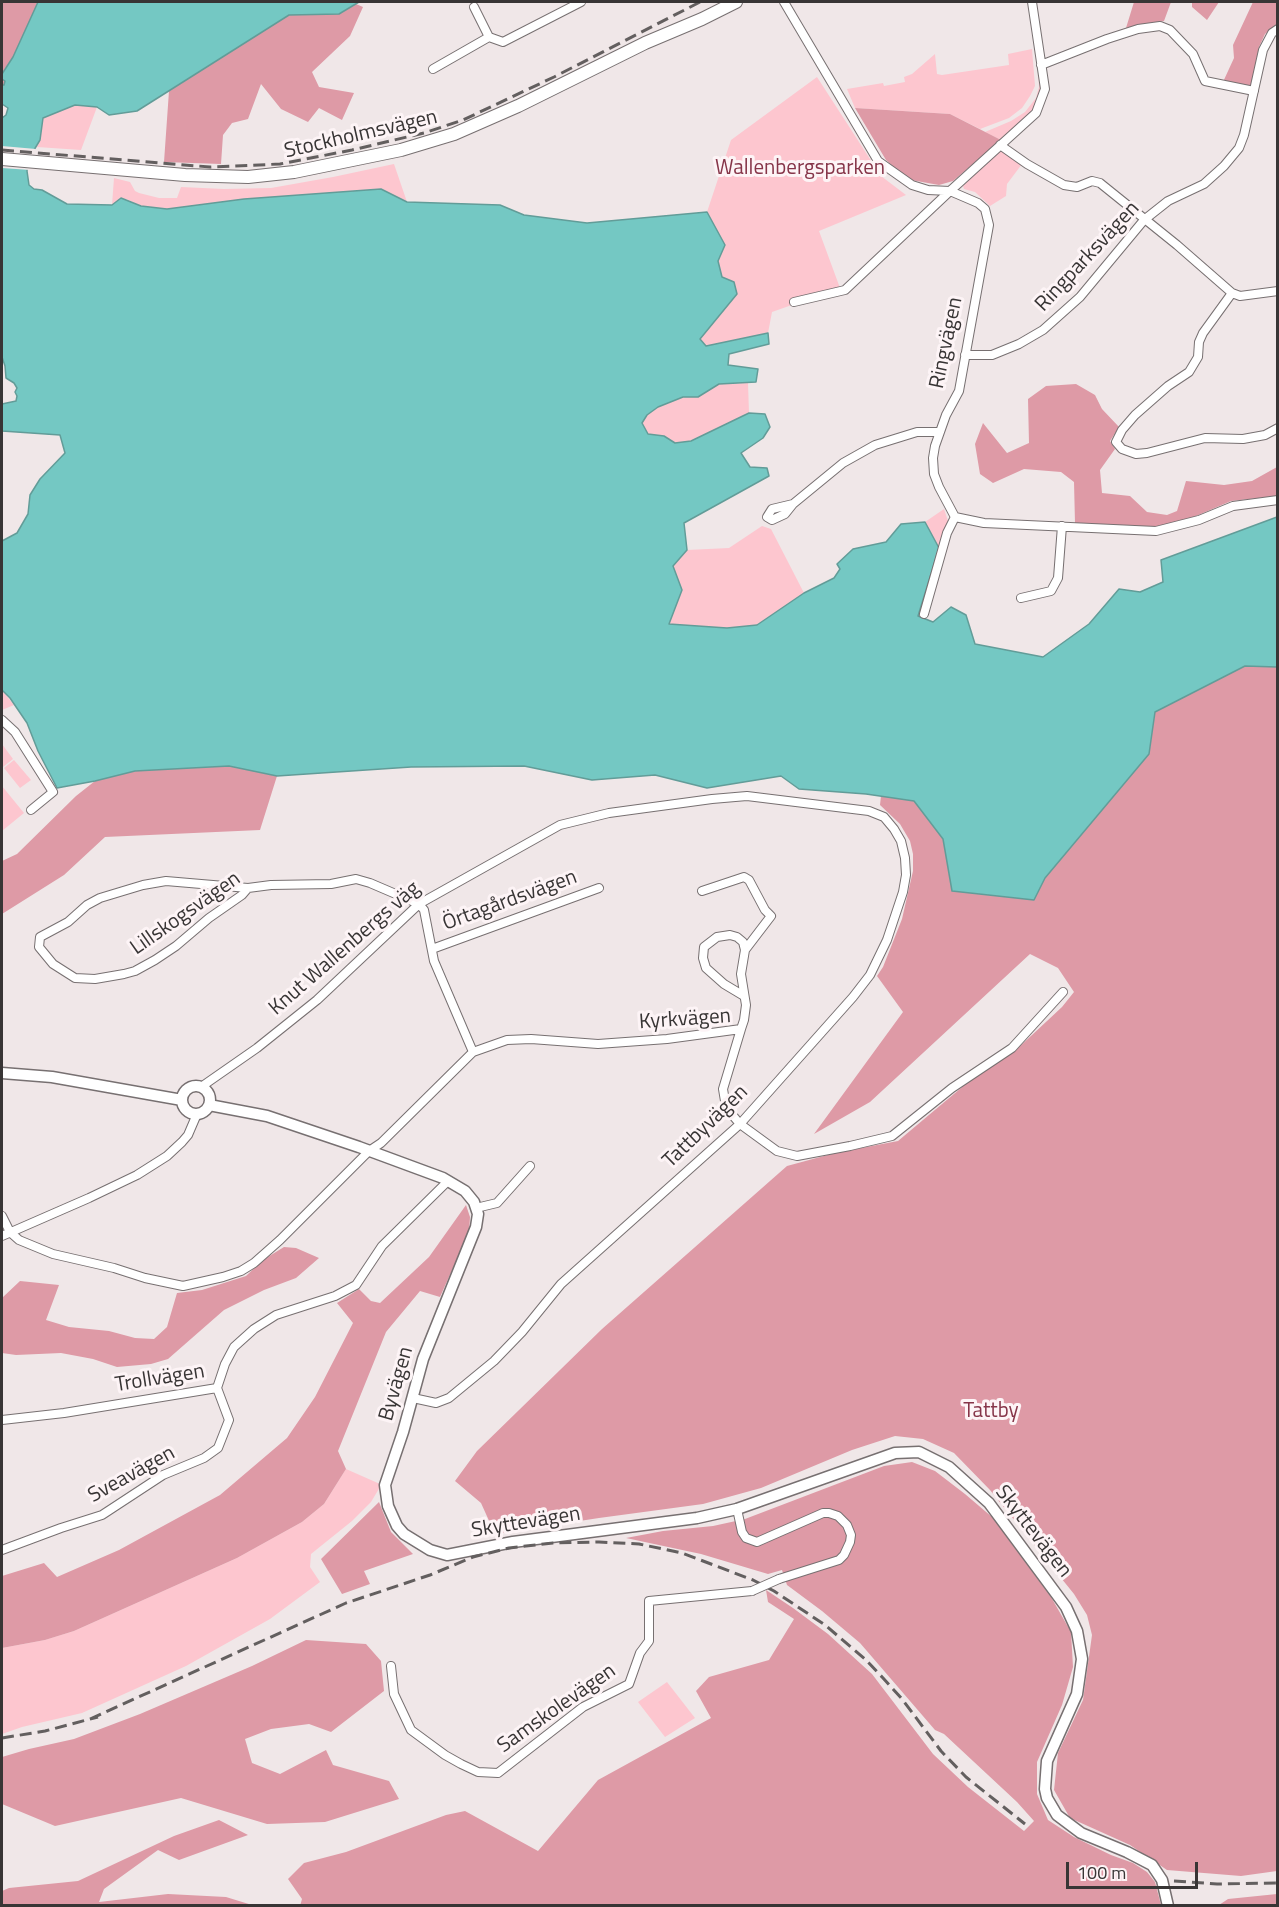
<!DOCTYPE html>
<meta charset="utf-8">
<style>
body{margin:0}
#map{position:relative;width:1279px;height:1907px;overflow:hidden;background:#f0e7e8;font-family:"Titillium Web",sans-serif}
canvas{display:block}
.frame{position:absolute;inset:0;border:3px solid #383535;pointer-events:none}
.scale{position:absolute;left:1066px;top:1862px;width:132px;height:27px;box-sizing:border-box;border:3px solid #383535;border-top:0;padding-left:8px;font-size:18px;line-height:21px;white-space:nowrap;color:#383535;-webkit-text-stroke:4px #fdf4f6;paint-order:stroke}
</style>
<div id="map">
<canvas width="1279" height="1907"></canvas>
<div class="frame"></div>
<div class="scale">100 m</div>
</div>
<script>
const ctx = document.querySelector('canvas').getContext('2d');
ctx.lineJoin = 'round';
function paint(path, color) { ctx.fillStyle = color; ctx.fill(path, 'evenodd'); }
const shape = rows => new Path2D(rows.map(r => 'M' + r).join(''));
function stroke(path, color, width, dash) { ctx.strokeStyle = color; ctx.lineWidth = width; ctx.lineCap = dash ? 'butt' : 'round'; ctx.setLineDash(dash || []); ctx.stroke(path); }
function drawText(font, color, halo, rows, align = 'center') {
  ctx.font = font + ' "Titillium Web",sans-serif'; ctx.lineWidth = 6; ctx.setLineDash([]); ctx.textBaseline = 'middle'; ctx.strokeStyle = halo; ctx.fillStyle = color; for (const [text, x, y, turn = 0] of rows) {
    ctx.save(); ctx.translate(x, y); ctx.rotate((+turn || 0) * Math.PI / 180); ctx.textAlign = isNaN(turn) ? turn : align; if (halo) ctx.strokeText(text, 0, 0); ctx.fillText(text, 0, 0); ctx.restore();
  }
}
paint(shape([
 [1032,49,1035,86,1030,96,1022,108,1009,118,980,129,950,114,855,108,847,89,883,83,884,86,905,82,904,77,912,74,935,54,937,74,942,75,1009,65,1008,54],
 [1038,68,1043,90,1033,111,1001,140,985,132,1011,121,1025,112,1036,98,1039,87],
 [817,77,881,176,906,195,819,231,840,288,772,312,768,333,706,346,700,339,737,294,722,277,718,261,725,245,707,212,731,140],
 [75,105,97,107,81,150,37,147,43,118],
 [1001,149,1022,164,1007,184,1006,196,990,206,975,192,964,189,963,186],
 [394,164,407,202,381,189,244,199,167,209,141,206,126,199,112,205,114,178,130,182,135,191,139,193,159,198,177,198,181,187,224,189,271,188,333,177],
 [748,383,749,413,691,441,675,443,664,436,648,434,642,423,647,415,658,407,683,397,698,397,719,384],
 [944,509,948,521,939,548,925,522],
 [762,526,771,529,804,593,757,625,727,628,669,624,682,590,673,566,687,550,729,548],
 [2,690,14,705,2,710],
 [2,744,13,759,3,767,2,766],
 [14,760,31,780,20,788,4,768],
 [2,786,24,813,2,831],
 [346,1469,380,1484,380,1487,371,1502,352,1521,311,1554,310,1567,320,1582,270,1619,186,1666,82,1713,22,1727,2,1734,2,1648,45,1640,74,1631,237,1558,302,1522,324,1504],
 [667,1682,695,1718,665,1737,638,1702]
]), '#fdc6cf');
paint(shape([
 [2,2,38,2,13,57,4,70,4,85,2,85],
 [1134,2,1171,2,1164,21,1126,28],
 [1192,2,1219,2,1207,20,1192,7],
 [1253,2,1277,2,1277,24,1265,34,1259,47,1251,86,1223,82,1234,58,1233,45],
 [356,4,363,7,350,36,312,72,319,87,354,93,342,120,319,108,308,122,281,109,261,84,248,119,232,123,223,135,221,164,164,162,169,91,289,14,339,14],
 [855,108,950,114,1001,140,953,181,939,185,911,180,897,170,886,160],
 [1076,384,1095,395,1102,409,1119,427,1110,441,1115,449,1100,470,1102,493,1130,496,1147,512,1167,515,1177,511,1186,481,1224,485,1252,481,1277,467,1277,496,1231,501,1189,519,1156,527,1075,523,1074,482,1061,472,1024,469,993,483,980,474,975,444,983,423,1007,453,1029,443,1028,399,1046,386],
 [1245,666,1277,667,1277,1871,1241,1876,1167,1870,1130,1845,1070,1818,1054,1790,1058,1753,1083,1700,1092,1635,1087,1615,1074,1594,990,1490,954,1453,923,1439,895,1436,852,1450,761,1488,703,1504,599,1518,495,1534,481,1503,455,1481,477,1451,602,1329,787,1166,835,1153,898,1141,967,1083,1017,1049,1062,1007,1074,992,1058,968,1030,954,870,1102,814,1134,903,1012,877,976,883,967,902,919,913,871,913,854,910,841,900,824,880,805,881,796,914,801,943,839,953,891,1034,900,1045,878,1149,754,1155,712],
 [229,766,277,776,260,830,105,837,64,875,2,914,2,861,17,854,76,796,95,781,135,771],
 [466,1205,470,1217,469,1232,440,1297,420,1291,386,1332,338,1451,346,1469,324,1504,302,1522,237,1558,74,1631,45,1640,2,1648,2,1576,44,1563,57,1577,119,1550,220,1495,287,1438,315,1397,353,1323,337,1303,359,1289,371,1301,380,1303,429,1257],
 [284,1247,296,1248,319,1258,296,1278,264,1290,224,1310,168,1359,151,1364,117,1367,93,1359,61,1353,16,1355,2,1353,2,1298,20,1281,59,1285,46,1320,69,1327,109,1331,135,1338,154,1339,167,1327,177,1293,202,1290,246,1276,263,1260],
 [912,1462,935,1471,965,1494,992,1517,1051,1597,1071,1632,1073,1667,1062,1705,1037,1762,1037,1794,1048,1820,1074,1837,1111,1855,1133,1863,1147,1872,1155,1882,1161,1905,300,1906,302,1899,288,1879,304,1863,346,1852,446,1815,465,1811,538,1851,598,1780,711,1718,696,1691,709,1677,769,1660,794,1619,768,1602,766,1590,793,1608,828,1634,872,1674,933,1754,968,1787,1024,1831,1034,1821,1017,1802,944,1734,935,1730,860,1643,822,1611,787,1585,782,1570,768,1574,701,1554,626,1538,663,1531,713,1526,745,1519,884,1466],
 [379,1502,391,1532,413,1554,364,1571,370,1584,342,1594,321,1559],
 [306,1640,366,1644,381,1661,384,1691,331,1732,309,1724,271,1729,245,1739,252,1763,280,1774,326,1750,333,1765,389,1781,399,1799,325,1822,267,1824,181,1798,55,1826,2,1804,2,1757,29,1749,74,1739,140,1714,252,1666],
 [219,1820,248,1835,179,1860,158,1850,104,1889,99,1902,168,1894,226,1897,252,1905,2,1905,2,1891,9,1888,78,1881,174,1836],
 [1277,1894,1277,1905,1219,1905,1228,1899]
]), '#de9aa6');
const water = shape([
 [38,2,359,2,339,14,289,15,137,111,109,115,97,107,75,105,43,118,40,140,28,160,27,171,29,185,34,189,42,190,67,204,112,205,121,198,141,206,167,209,244,199,381,189,407,202,500,205,524,215,587,223,707,212,725,245,718,261,722,277,734,282,737,294,700,339,706,346,768,333,769,344,729,354,728,365,758,369,756,382,719,384,698,397,683,397,658,407,647,415,642,423,648,434,664,436,675,443,691,441,749,413,765,414,770,427,763,438,741,453,750,467,767,468,769,476,684,523,687,550,673,566,682,590,669,624,727,628,757,625,804,593,834,578,840,569,837,564,853,549,886,542,901,524,925,522,939,548,918,616,933,622,951,607,966,615,975,644,1043,657,1089,624,1119,589,1140,592,1163,582,1161,560,1277,517,1277,667,1245,666,1155,712,1149,754,1045,878,1034,900,952,891,943,839,914,801,866,794,799,789,781,776,707,788,655,775,592,780,524,766,411,767,277,776,229,766,135,771,95,781,57,788,38,751,27,723,10,698,2,690,2,541,17,533,28,514,30,495,40,479,65,453,60,435,2,431,2,404,16,401,17,396,15,392,17,388,14,383,6,378,5,366,2,357,2,118,6,115,8,108,2,104,2,85,4,85,5,81,2,79,2,74,13,57,38,2]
]);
paint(water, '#74c8c3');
stroke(water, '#629c98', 1.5);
paint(shape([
 [2,146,36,149,30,170,2,168]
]), '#f0e7e8');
const minor = shape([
 [784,2,878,161,912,185,928,190,950,191,978,203,985,209,989,225,959,391,946,415,935,446,933,458,934,474,939,487,955,517,947,533,924,614],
 [474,7,489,37],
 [1041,65,1107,39,1138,29,1160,26,1170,30,1193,54,1205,81,1254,91],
 [433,69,489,37,503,42,581,2],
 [1000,145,1027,164,1064,185,1077,187,1092,181,1100,183,1177,245,1232,293,1240,296,1278,291],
 [1232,293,1203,333,1199,342,1198,357,1189,372,1168,386,1135,415,1122,430,1116,442,1122,449,1136,454,1147,453,1205,438,1243,439,1265,435,1278,428],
 [794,302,845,290,950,191,1036,113,1045,89,1032,2],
 [965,355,992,355,1019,344,1043,330,1080,297,1144,220,1168,201,1204,184,1224,166,1239,148,1244,135,1263,50,1272,33,1278,29],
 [793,504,785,514,772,520,767,517,772,509,793,504,843,463,875,445,917,432,939,432],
 [955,517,984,523,1156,531,1199,520,1233,506,1278,500],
 [1021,598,1051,591,1058,578,1062,526],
 [2,720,15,732,53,792,31,810],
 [248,888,166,881,143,885,100,898,87,905,68,922,40,937,39,947,53,964,75,978,95,979,124,974,135,971,155,960,176,946,209,918,242,895,248,888,271,885,331,884,356,879,370,883,419,904,424,910,434,961,473,1052],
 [702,891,744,877,749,880,765,910,771,916,745,950],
 [432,949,599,888],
 [741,1029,744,1020,746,1005,741,974,745,950,743,942,737,937,730,935,717,937,704,947,703,958,706,968,724,984,744,996],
 [201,1087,257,1048,317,1000,419,904,560,825,609,813,712,799,747,796,869,811,884,817,894,829,901,841,905,858,906,875,903,892,887,940,870,975,853,997,740,1124,561,1284,522,1332,494,1361,449,1398,436,1403,413,1398],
 [476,1208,497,1203,530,1166],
 [2,1216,10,1232,19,1240,53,1254,114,1268,145,1278,183,1286,223,1277,241,1271,254,1263,280,1240,369,1151,381,1143,473,1052,507,1040,531,1039,598,1044,667,1039,741,1029,723,1089,725,1101,729,1111,740,1124,777,1151,797,1156,850,1146,892,1136,952,1088,1012,1048,1063,992],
 [2,1236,89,1198,137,1175,167,1156,182,1142,188,1135,197,1114],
 [2,1420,64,1413,217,1388,225,1364,234,1347,254,1329,276,1315,335,1296,356,1285,382,1246,448,1181],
 [737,1509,742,1532,746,1538,757,1542,823,1513,829,1513,838,1516,847,1525,851,1535,850,1542,844,1555,839,1560,779,1579],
 [2,1550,61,1528,102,1515,163,1475,204,1458,218,1448,229,1420,217,1388],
 [391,1666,394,1694,411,1730,445,1755,461,1764,478,1772,498,1773,583,1707,629,1684,640,1653,649,1641,649,1601,752,1591]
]);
const tertiary = shape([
 [2,1073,52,1077,182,1100],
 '182 1100a14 14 0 1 1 28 0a14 14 0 1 1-28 0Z',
 [209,1105,267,1116,359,1147,443,1178,465,1191,474,1202,478,1214,476,1227,423,1359,403,1432,385,1485,388,1506,397,1526,404,1534,430,1550,447,1555,513,1542,697,1518,737,1509,895,1453,919,1452,949,1467,989,1503,1066,1607,1077,1631,1082,1659,1077,1694,1047,1761,1045,1789,1047,1798,1057,1815,1081,1833,1127,1852,1152,1865,1162,1880,1168,1906]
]);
const secondary = shape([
 [2,159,185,175,248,177,294,172,401,150,454,134,518,106,645,43,702,19,736,2]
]);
stroke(minor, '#777071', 10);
stroke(tertiary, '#777071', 13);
stroke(secondary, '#777071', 14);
stroke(minor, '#fff', 8);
stroke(tertiary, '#fff', 10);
stroke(secondary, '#fff', 12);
stroke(shape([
 [2,150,210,167,280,164,352,150,424,133,463,120,554,77,700,2],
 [90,1719,346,1603,430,1575,473,1557,509,1548,553,1543,599,1542,639,1544,682,1553,753,1580,774,1591,825,1625,865,1659,883,1678,902,1699,941,1751,966,1777,1025,1824],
 [2,1738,45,1731,98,1717],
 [1174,1881,1217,1884,1278,1883]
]), '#635f5f', 3, [12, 6]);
const minorBridge = shape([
 [752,1591,779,1579]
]);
stroke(minorBridge, '#777071', 10, []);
stroke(minorBridge, '#fff', 8);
drawText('21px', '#383535', '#fdf4f6', [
 ["Stockholmsvägen",361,135,-13],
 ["Ringparksvägen",1088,257,-47],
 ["Ringvägen",947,343,-78],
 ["Örtagårdsvägen",510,901,-20],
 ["Lillskogsvägen",186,914,-35],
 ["Knut Wallenbergs väg",345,949,-41],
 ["Kyrkvägen",685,1020,-4],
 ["Tattbyvägen",706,1127,-44],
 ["Trollvägen",160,1379,-9],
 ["Byvägen",397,1384,-74],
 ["Sveavägen",132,1475,-29],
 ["Skyttevägen",526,1523,-9],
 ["Skyttevägen",1033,1532,52],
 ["Samskolevägen",557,1709,-35]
]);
drawText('21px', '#863549', '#fdf4f6', [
 ["Wallenbergsparken",800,169],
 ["Tattby",991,1412]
]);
</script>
